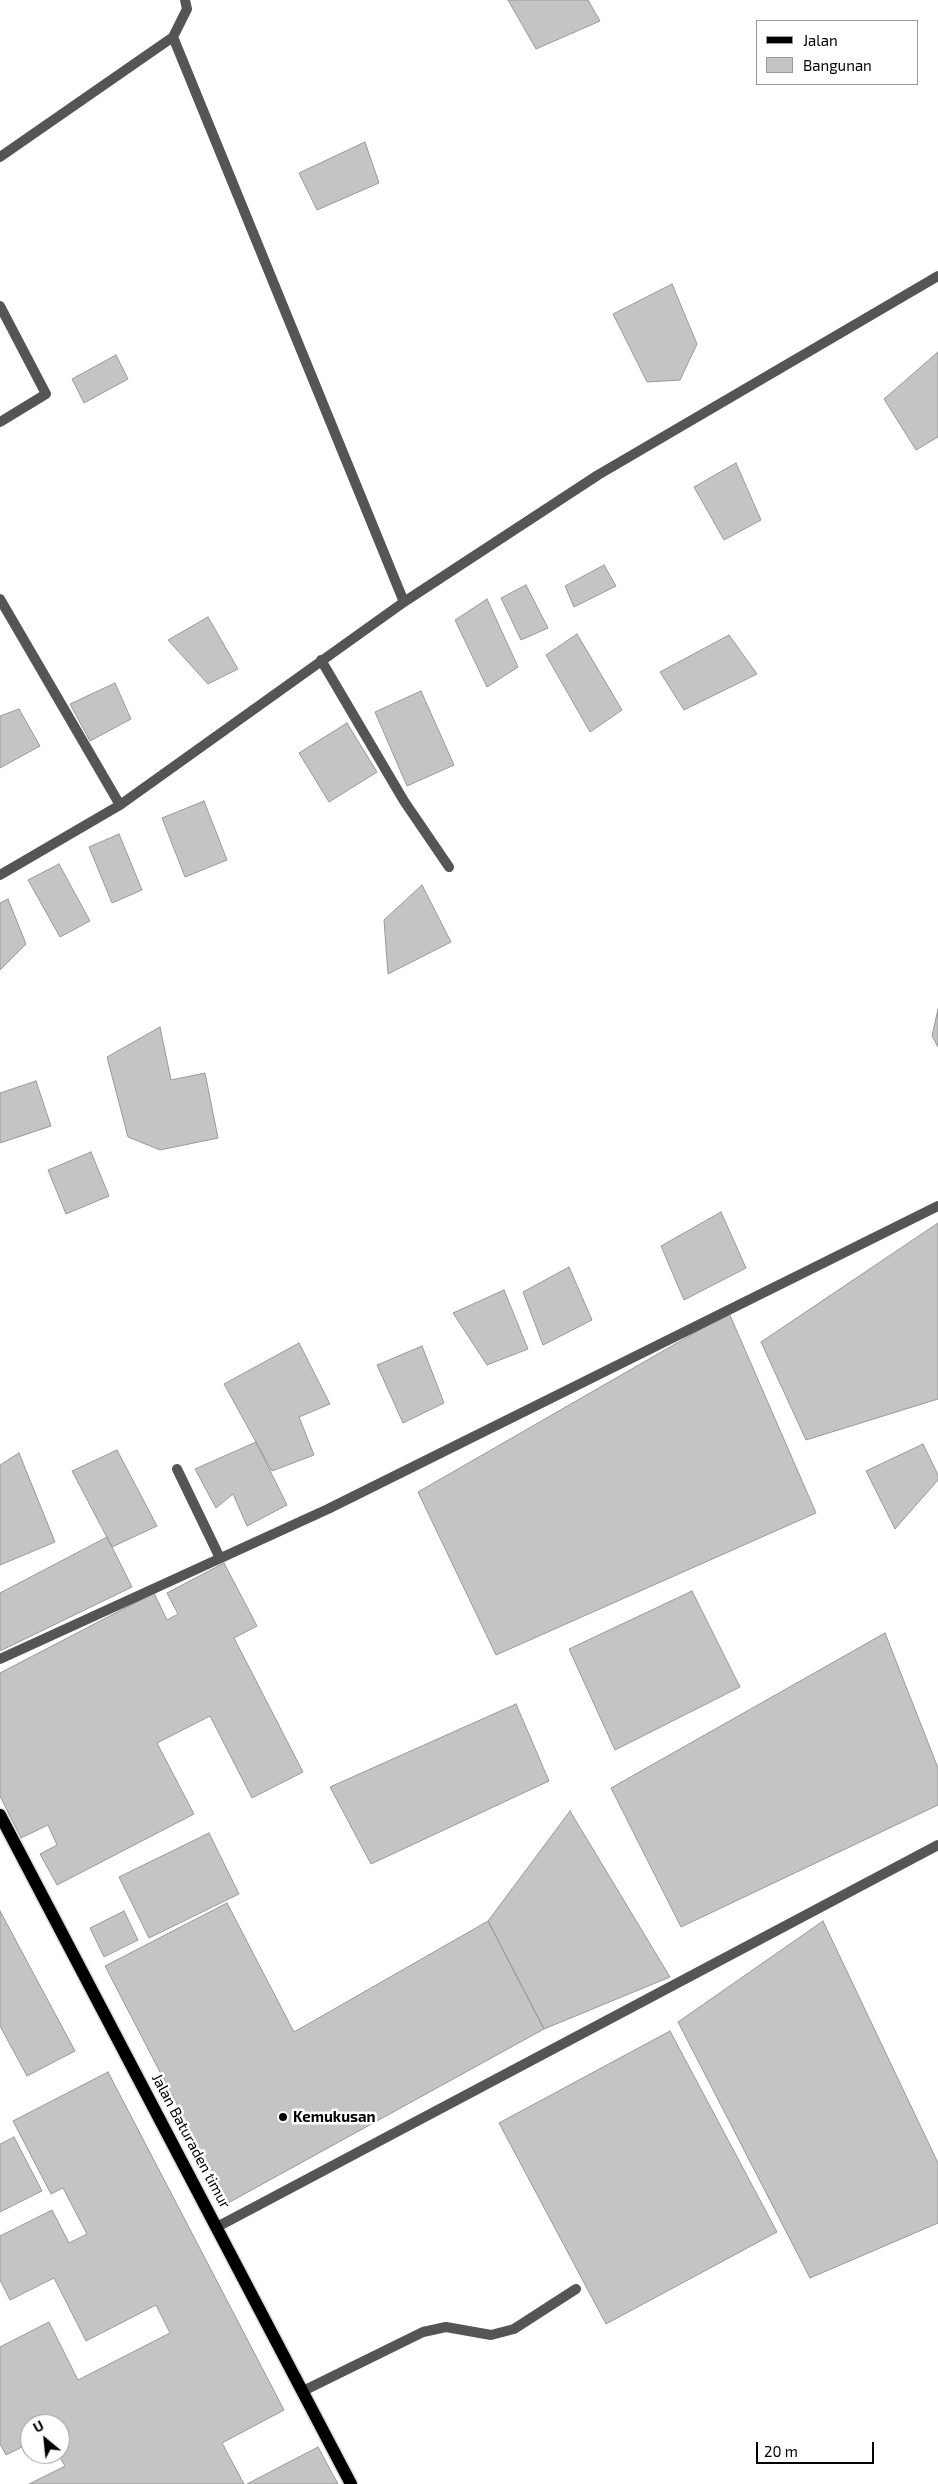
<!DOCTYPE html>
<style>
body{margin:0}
#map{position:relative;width:938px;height:2484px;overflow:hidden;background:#fff;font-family:"Exo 2",sans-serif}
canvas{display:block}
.legend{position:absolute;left:756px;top:20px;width:162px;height:65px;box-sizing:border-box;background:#fff;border:1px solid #999;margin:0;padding:6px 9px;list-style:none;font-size:15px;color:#000}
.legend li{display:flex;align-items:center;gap:10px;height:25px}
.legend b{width:25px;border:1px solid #999}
.north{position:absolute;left:20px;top:2414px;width:50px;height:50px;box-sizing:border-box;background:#fff;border:1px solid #999;border-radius:50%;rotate:332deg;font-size:14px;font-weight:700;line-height:20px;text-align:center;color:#000}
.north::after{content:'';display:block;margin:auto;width:18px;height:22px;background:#000;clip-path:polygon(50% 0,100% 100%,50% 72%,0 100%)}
.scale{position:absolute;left:756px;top:2442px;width:118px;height:22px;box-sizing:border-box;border:2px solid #000;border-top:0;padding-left:6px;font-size:15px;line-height:18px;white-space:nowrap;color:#000;-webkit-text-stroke:4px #fff;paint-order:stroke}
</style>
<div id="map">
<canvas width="938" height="2484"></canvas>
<ul class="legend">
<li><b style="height:6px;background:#000"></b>Jalan</li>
<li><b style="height:14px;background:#c4c4c4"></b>Bangunan</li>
</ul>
<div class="north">U</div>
<div class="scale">20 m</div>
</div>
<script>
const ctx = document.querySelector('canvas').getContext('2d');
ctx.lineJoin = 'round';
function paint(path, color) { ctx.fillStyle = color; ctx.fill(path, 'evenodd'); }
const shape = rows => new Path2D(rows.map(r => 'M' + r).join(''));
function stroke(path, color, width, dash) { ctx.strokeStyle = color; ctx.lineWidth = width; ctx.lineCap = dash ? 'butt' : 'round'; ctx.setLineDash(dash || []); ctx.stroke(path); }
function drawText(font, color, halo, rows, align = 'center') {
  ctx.font = font + ' "Exo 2",sans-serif'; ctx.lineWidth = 5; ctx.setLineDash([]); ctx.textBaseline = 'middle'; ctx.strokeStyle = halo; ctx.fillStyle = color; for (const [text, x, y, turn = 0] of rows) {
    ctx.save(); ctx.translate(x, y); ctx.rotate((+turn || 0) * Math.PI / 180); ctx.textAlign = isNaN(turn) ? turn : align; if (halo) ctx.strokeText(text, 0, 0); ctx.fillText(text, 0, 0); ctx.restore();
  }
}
const building = shape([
 [508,0,588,0,600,21,536,49,508,0],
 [365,142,379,183,317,210,299,173,365,142],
 [672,284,697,344,680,380,647,382,613,314,672,284],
 [938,352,938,437,916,450,884,399,938,352],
 [116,355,128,379,84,403,72,379,116,355],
 [736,463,761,520,724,540,694,487,736,463],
 [604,565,616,586,574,607,565,586,604,565],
 [526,585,548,628,521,640,501,598,526,585],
 [487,599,518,667,487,687,455,620,487,599],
 [208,617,238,669,208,684,168,640,208,617],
 [577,634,622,710,590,732,546,655,577,634],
 [729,635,757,674,684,710,660,672,729,635],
 [115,683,131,719,90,741,70,704,115,683],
 [421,691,454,765,407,786,375,712,421,691],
 [19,709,40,746,0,768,0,716,19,709],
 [347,723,377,772,329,802,299,753,347,723],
 [204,801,227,860,185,877,162,818,204,801],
 [119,834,142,890,112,903,89,847,119,834],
 [59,864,90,921,60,937,28,880,59,864],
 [422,885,451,942,388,974,384,920,422,885],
 [8,899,26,944,0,970,0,903,8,899],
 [938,1009,938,1047,932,1036,938,1009],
 [160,1027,171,1080,205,1073,218,1138,160,1150,128,1137,107,1057,160,1027],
 [36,1081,51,1126,0,1143,0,1093,36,1081],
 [91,1152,109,1196,66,1214,48,1170,91,1152],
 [721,1212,746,1268,684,1300,661,1246,721,1212],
 [938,1223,938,1399,806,1440,761,1342,938,1223],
 [569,1267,592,1320,543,1345,523,1292,569,1267],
 [504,1290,528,1349,487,1365,453,1313,504,1290],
 [729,1313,816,1513,496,1655,418,1492,729,1313],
 [299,1343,330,1404,299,1417,314,1455,272,1471,224,1384,299,1343],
 [422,1346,444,1403,403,1423,377,1365,422,1346],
 [256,1442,287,1505,247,1526,233,1494,216,1508,195,1469,256,1442],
 [923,1444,938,1475,938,1480,895,1529,866,1471,923,1444],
 [117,1450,157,1526,112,1547,72,1471,117,1450],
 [19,1453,55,1542,0,1565,0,1465,19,1453],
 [107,1537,132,1587,0,1651,0,1593,107,1537],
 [224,1563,257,1626,234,1638,303,1772,252,1798,210,1716,157,1743,194,1814,57,1885,40,1854,57,1845,48,1825,21,1838,0,1796,0,1673,154,1593,167,1620,178,1614,167,1593,224,1563],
 [692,1591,740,1687,615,1750,569,1649,692,1591],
 [885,1633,938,1768,938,1805,681,1927,611,1788,885,1633],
 [516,1704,549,1781,371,1864,330,1787,516,1704],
 [570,1811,670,1977,544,2029,488,1921,570,1811],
 [209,1833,239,1894,149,1938,119,1877,209,1833],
 [227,1903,294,2032,488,1921,544,2029,228,2203,105,1966,227,1903],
 [0,1911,75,2051,27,2076,0,2026,0,1911],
 [124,1911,138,1940,104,1957,90,1928,124,1911],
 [823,1921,938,2163,938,2223,810,2278,678,2022,823,1921],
 [670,2031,777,2232,606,2324,499,2123,670,2031],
 [108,2072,284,2410,222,2443,244,2484,29,2484,65,2466,58,2454,60,2424,30,2424,30,2443,6,2455,0,2444,0,2347,49,2322,78,2380,170,2333,156,2305,86,2341,54,2278,10,2300,0,2280,0,2236,52,2210,69,2243,87,2234,63,2188,51,2194,13,2121,108,2072],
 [14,2137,42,2191,0,2212,0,2144,14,2137],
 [318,2447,338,2484,247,2484,318,2447]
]);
paint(building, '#c4c4c4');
stroke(building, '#999', 1);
const primary = shape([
 [0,1815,351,2484]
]);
stroke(primary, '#dbdbdb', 15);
stroke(shape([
 [173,37,404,602],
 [0,157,173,37,187,9,185,0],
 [0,306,46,394,0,422],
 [0,599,120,805],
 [321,660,404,801,449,867],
 [0,875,120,805,404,602,598,475,938,276],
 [177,1469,220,1558],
 [0,1659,328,1509,938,1206],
 [217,2227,938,1845],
 [303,2391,423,2332,446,2327,491,2335,514,2329,576,2289]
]), '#555', 10);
stroke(primary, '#000', 12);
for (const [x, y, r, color] of [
 [283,2117,5,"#000"]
]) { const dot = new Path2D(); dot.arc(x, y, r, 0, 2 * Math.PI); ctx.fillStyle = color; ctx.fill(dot); stroke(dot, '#fff', 2); }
drawText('bold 15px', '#000', '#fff', [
 ["Kemukusan",293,2117]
], 'left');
drawText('15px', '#000', '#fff', [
 ["Jalan Baturaden timur",191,2141,62]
]);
</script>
